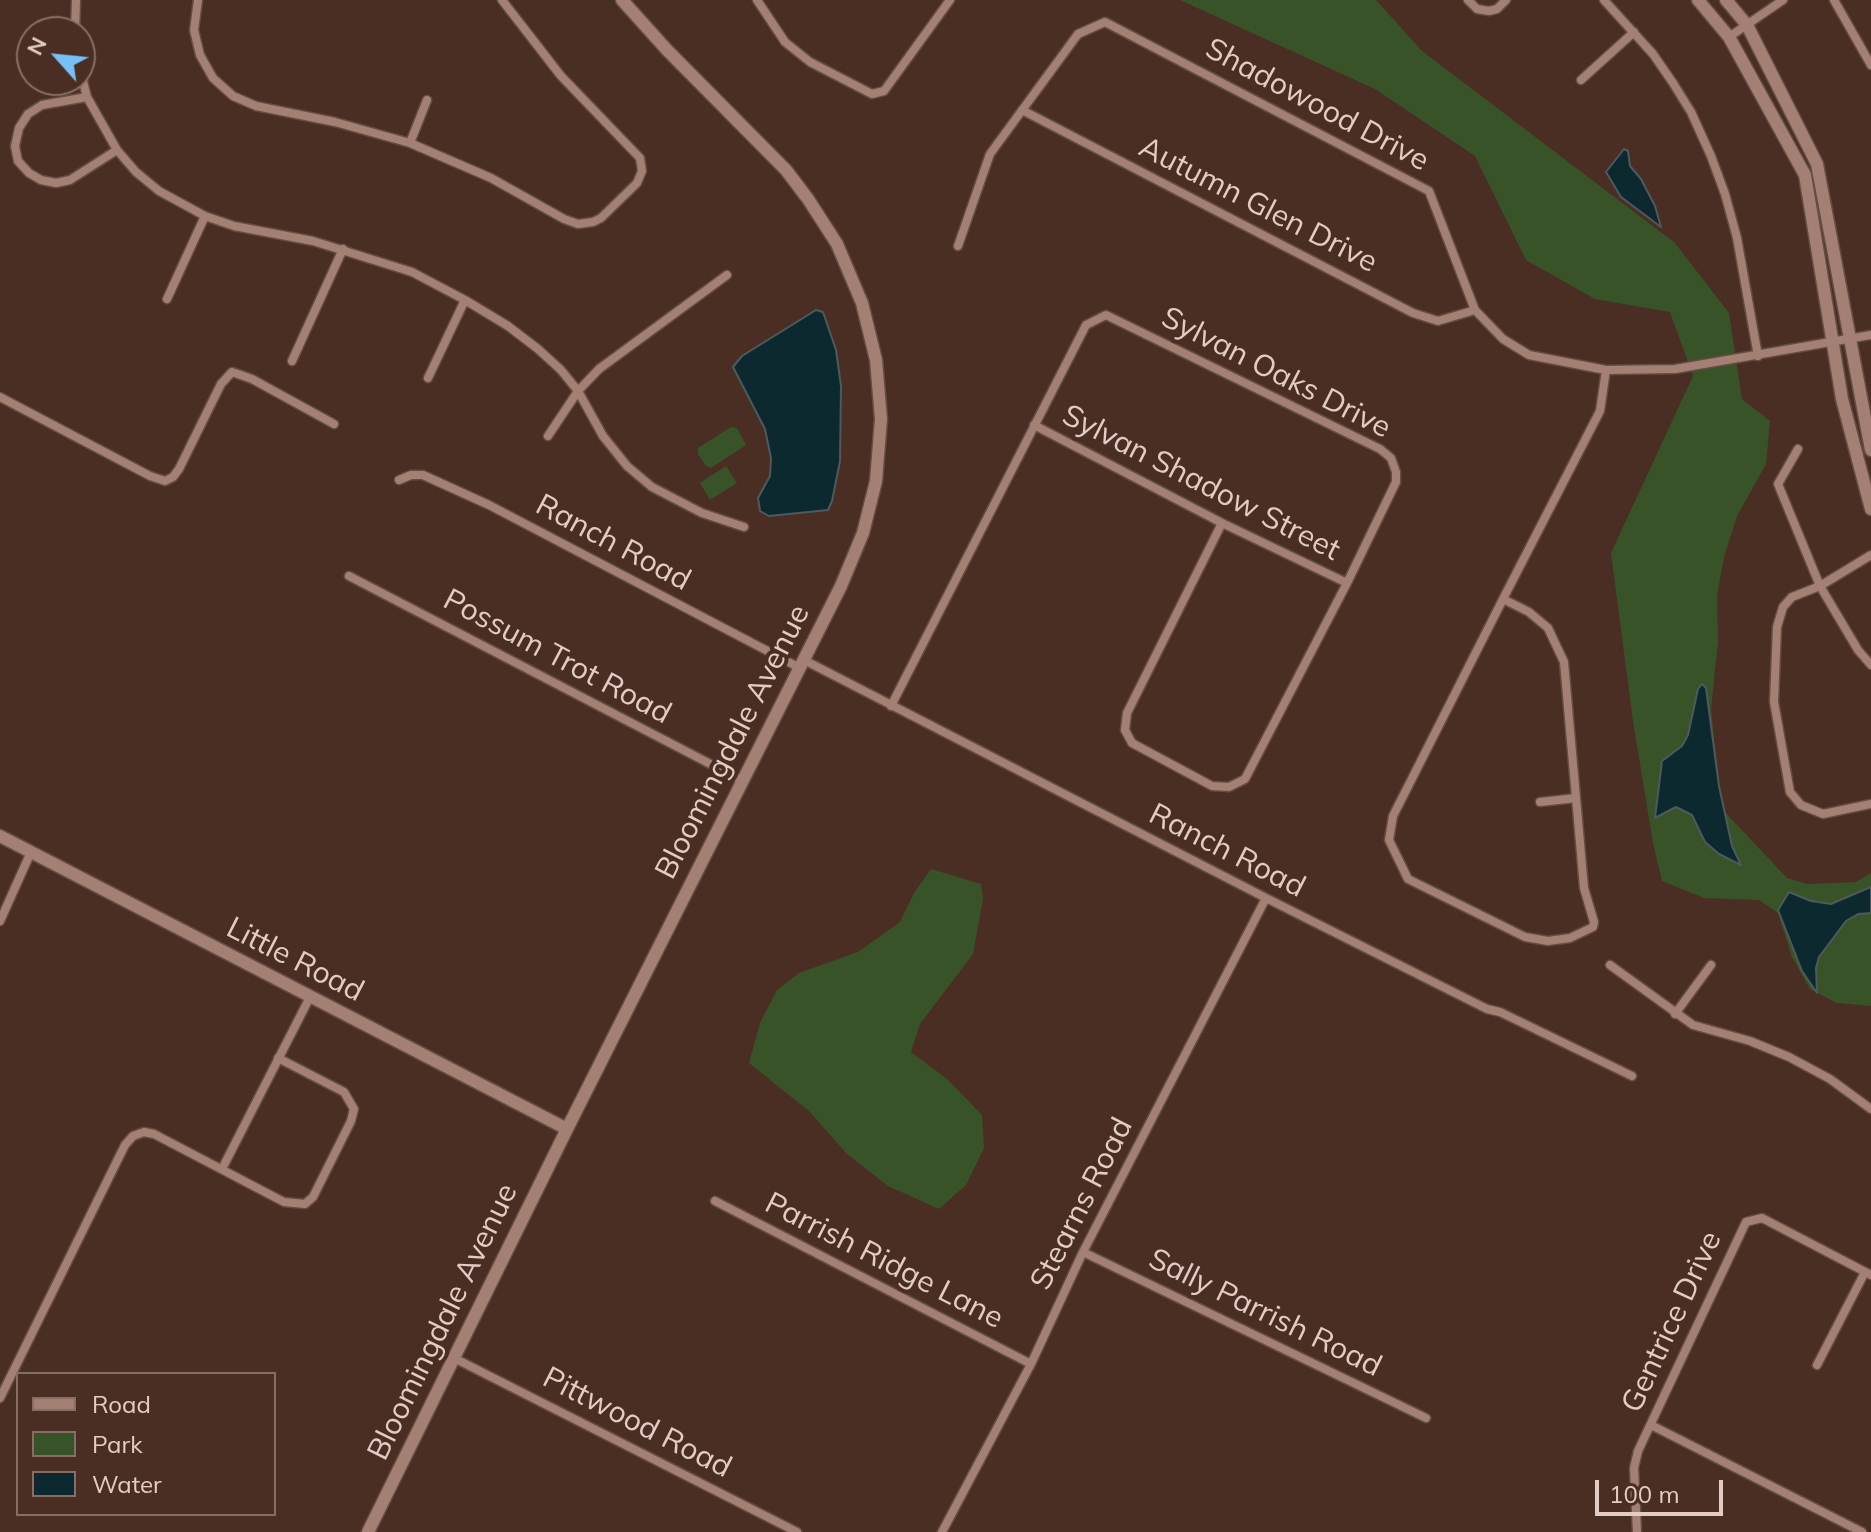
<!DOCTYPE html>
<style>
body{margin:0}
#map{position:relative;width:1871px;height:1532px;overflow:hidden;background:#4b2e23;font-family:Mulish,sans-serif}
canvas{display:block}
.legend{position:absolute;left:16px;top:1372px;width:260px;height:144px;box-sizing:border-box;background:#4b2e23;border:2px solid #876e64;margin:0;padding:10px 14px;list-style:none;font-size:24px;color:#e1cdc6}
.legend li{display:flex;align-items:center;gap:16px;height:40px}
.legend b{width:40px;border:2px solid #876e64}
.north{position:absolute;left:16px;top:16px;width:80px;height:80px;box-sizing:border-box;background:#4b2e23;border:2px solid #876e64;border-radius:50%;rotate:297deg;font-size:22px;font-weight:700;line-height:32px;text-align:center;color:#e1cdc6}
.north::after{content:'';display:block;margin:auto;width:28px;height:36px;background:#75c0f6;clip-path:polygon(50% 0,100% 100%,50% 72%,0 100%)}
.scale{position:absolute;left:1595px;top:1480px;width:128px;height:36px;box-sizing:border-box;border:4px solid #e1cdc6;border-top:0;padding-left:10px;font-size:24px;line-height:28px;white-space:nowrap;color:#e1cdc6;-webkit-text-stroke:6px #4b2e23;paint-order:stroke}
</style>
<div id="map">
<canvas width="1871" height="1532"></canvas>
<ul class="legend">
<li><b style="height:10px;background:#a38073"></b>Road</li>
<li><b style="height:22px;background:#395328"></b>Park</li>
<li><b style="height:22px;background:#0d2930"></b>Water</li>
</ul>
<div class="north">N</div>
<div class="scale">100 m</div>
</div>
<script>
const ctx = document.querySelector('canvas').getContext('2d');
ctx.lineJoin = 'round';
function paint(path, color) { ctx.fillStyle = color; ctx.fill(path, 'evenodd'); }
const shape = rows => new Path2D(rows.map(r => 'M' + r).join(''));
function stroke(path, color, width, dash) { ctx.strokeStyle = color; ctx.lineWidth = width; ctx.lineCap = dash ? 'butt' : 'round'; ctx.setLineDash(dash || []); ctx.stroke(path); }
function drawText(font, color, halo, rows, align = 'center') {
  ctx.font = font + ' Mulish,sans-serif'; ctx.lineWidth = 8; ctx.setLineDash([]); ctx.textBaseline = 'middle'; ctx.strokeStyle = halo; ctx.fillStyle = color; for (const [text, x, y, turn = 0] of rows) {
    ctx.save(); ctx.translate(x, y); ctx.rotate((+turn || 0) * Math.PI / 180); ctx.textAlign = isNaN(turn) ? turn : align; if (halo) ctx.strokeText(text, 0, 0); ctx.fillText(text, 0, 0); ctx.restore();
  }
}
paint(shape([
 [1180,0,1376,0,1422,51,1675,243,1729,313,1742,399,1770,421,1766,464,1737,516,1724,557,1717,596,1718,641,1711,710,1721,808,1787,878,1807,884,1856,882,1871,873,1871,1006,1837,1003,1810,989,1792,957,1778,913,1759,900,1704,898,1662,881,1653,843,1633,721,1611,553,1693,376,1670,312,1595,299,1526,260,1475,156,1375,89],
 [731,427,737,428,746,445,711,468,706,466,698,454,698,448],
 [726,466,737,483,710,500,700,483],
 [931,869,981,884,983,899,973,954,920,1024,911,1052,947,1079,982,1115,984,1148,966,1185,939,1209,888,1186,847,1154,810,1112,749,1063,760,1023,777,990,799,973,858,952,900,922,914,893]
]), '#395328');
const water = shape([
 [1624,149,1628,151,1630,166,1641,179,1655,206,1661,227,1621,197,1606,172,1624,149],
 [816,310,823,312,836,350,841,386,840,461,832,501,828,510,769,516,760,511,758,498,770,476,771,458,765,429,733,367,742,356,816,310],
 [1702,684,1706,688,1719,786,1732,846,1741,865,1719,854,1705,842,1692,815,1676,807,1655,818,1662,761,1682,746,1688,735,1698,689,1702,684],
 [1871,887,1871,913,1858,914,1846,921,1819,957,1816,968,1817,993,1802,971,1778,910,1789,892,1811,901,1831,904,1871,887]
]);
paint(water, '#0d2930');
stroke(water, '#4d5a5d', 2);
const street = shape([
 [198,0,194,30,200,55,213,78,233,96,256,106,335,122,410,143,491,178,564,219,578,224,593,222,601,218,637,183,642,171,640,158,561,76,502,0],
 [757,0,785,42,810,62,872,94,884,91,950,0],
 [1468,0,1477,9,1489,11,1497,9,1506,0],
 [1604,0,1653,54,1673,83,1691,112,1711,156,1725,194,1737,238,1758,356],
 [1834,0,1871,65],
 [75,32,76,0],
 [1729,37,1783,0],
 [80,70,87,97,117,150,136,172,159,191,205,216,234,226,313,241,412,272,465,300,508,326,538,349,561,370,578,391,603,436,627,466,652,487,702,513,744,527],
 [1581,80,1634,32],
 [87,97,42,105,28,114,19,128,15,146,18,161,29,173,41,180,56,183,70,180,117,150],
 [1022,110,1413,313,1438,321,1475,310],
 [410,143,427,100],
 [958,246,990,154,1078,34,1105,22,1429,191,1475,310,1503,339,1529,355,1606,370,1675,369,1871,335],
 [167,299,205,216],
 [292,361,343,249],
 [428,378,465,300],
 [0,397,150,476,165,481,173,477,179,469,221,384,232,372,252,379,334,424],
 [1034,425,1222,523,1347,583],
 [548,436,578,391,599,369,727,275],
 [1798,449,1778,484,1820,586,1871,555],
 [399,480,411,475,423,475,489,505,800,668],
 [349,576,743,781],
 [1503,599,1529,612,1548,628,1564,662,1584,888,1594,922,1593,927,1570,938,1548,941,1525,937,1408,879,1389,840,1393,816,1503,599,1600,411,1606,370],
 [804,660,1266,898,1487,1009,1500,1012,1632,1076],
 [1871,665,1858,650,1820,586,1792,597,1783,607,1777,627,1774,702,1790,792,1801,805,1823,814,1871,804],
 [891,706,1086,325,1106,315,1380,449,1391,458,1396,472,1396,482,1347,583,1245,779,1229,787,1212,786,1132,743,1125,730,1127,713,1222,523],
 [1540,802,1576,798],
 [0,921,31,852],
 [1610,965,1693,1025,1750,1041,1789,1057,1830,1079,1871,1109],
 [1675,1014,1711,965],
 [222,1169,310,997],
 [715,1201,1031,1364],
 [1083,1252,1426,1418],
 [454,1358,797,1532],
 [1817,1365,1865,1272],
 [0,1398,125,1145,133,1136,144,1132,154,1134,284,1202,305,1204,313,1197,351,1121,354,1109,344,1092,278,1058],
 [1651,1425,1862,1532],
 [942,1532,1031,1364,1083,1252,1266,898],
 [1637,1532,1634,1468,1638,1451,1746,1222,1762,1218,1871,1275]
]);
const secondary = shape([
 [1698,0,1729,37,1805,175,1842,399,1871,509],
 [1726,0,1747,25,1817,164,1871,450],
 [0,836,567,1129],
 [368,1532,567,1129,841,586,863,533,876,481,881,419,876,360,862,303,837,244,808,199,786,170,667,50,622,0]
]);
stroke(street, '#654c43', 11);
stroke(secondary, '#654c43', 15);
stroke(street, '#a38073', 8);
stroke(secondary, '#a38073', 12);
drawText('30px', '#e1cdc6', '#4b2e23', [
 ["Shadowood Drive",1317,105,28],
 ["Autumn Glen Drive",1258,205,27],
 ["Sylvan Oaks Drive",1276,373,27],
 ["Sylvan Shadow Street",1201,483,27],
 ["Ranch Road",613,543,28],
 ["Possum Trot Road",557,657,28],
 ["Bloomingdale Avenue",733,742,-63],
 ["Ranch Road",1227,851,27],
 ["Little Road",295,960,27],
 ["Stearns Road",1082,1204,-63],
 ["Parrish Ridge Lane",884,1261,27],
 ["Sally Parrish Road",1265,1313,26],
 ["Bloomingdale Avenue",443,1322,-64],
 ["Gentrice Drive",1672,1322,-65],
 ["Pittwood Road",637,1423,27]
]);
</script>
